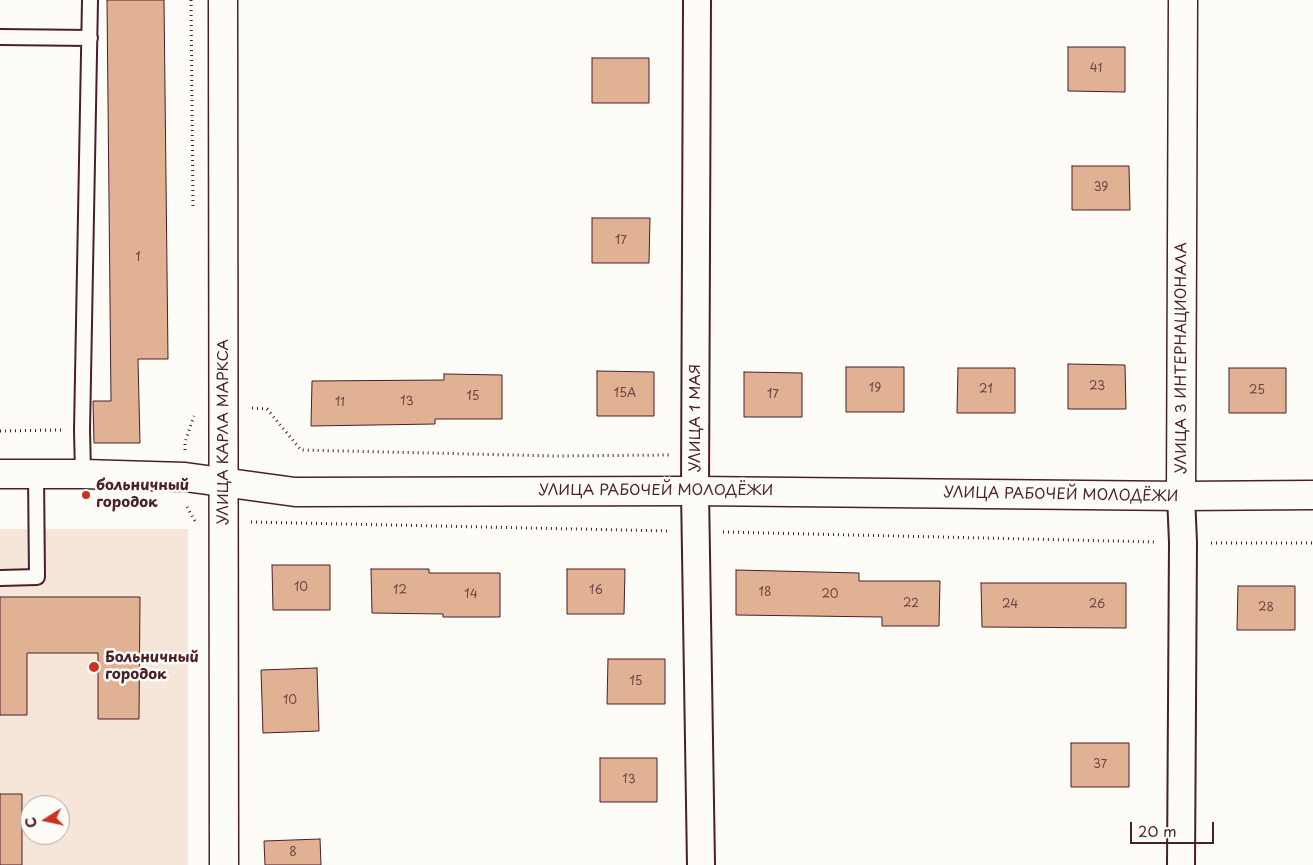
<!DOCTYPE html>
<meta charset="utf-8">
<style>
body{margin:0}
#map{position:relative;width:1313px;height:865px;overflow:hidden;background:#fdfcf7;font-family:"Playpen Sans",sans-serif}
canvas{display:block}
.north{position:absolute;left:20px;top:795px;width:50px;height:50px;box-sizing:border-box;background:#fdfcf7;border:1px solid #b5a4a5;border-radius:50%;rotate:260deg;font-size:14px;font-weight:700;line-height:20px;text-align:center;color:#4a1f2b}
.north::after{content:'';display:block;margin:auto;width:18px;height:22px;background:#c8321e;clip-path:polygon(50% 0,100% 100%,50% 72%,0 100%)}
.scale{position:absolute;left:1130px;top:822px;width:84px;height:22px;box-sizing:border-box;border:2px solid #4a1f2b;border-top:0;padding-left:6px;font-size:15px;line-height:18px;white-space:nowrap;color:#4a1f2b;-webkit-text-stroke:4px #fdfcf7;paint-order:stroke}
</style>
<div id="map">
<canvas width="1313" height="865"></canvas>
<div class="north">С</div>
<div class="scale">20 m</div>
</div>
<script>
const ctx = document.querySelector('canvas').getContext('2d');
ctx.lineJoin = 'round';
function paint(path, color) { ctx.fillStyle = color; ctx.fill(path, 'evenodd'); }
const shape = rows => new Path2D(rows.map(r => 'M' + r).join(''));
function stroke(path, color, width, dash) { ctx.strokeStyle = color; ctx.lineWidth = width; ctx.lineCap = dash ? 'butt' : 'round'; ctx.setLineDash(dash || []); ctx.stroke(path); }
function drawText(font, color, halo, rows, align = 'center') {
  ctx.font = font + ' "Playpen Sans",sans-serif'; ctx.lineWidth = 5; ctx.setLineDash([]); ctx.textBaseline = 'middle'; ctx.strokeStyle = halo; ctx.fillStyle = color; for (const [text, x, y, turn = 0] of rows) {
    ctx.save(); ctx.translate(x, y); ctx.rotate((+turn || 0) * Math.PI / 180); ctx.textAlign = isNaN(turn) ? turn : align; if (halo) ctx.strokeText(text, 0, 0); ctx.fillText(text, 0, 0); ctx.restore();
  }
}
paint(shape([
 [0,529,188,529,188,865,0,865],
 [30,805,60,805,60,835,30,835]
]), '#f5e6d9');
const building = shape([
 [107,0,164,0,168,359,138,359,140,443,94,443,93,401,111,401,107,0],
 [1068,47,1125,47,1125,92,1068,91,1068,47],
 [592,58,649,58,649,103,592,103,592,58],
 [1072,166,1129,166,1130,210,1072,210,1072,166],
 [592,218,650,218,649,263,592,263,592,218],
 [1068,364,1125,365,1126,409,1068,409,1068,364],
 [846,367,904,367,904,412,846,412,846,367],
 [958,368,1015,368,1015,413,957,413,958,368],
 [1229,368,1286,368,1286,413,1229,413,1229,368],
 [597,371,654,372,654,416,597,416,597,371],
 [744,372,802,373,802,417,744,417,744,372],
 [444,374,502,375,502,419,435,419,435,424,311,426,312,381,444,380,444,374],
 [272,565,330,565,330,610,273,610,272,565],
 [371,569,429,569,429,573,500,573,500,617,443,617,443,614,372,613,371,569],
 [567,569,625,569,624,614,567,614,567,569],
 [736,570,859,573,859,581,940,581,939,626,882,626,882,617,736,615,736,570],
 [981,583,1126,583,1126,628,982,627,981,583],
 [1238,586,1295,586,1295,630,1237,630,1238,586],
 [0,597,140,597,139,719,98,719,98,653,27,653,27,715,0,715,0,597],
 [608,659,665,659,665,704,607,704,608,659],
 [317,668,319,731,263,733,261,670,317,668],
 [1071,743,1129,743,1129,787,1071,787,1071,743],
 [600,758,657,758,657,802,600,802,600,758],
 [0,794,22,794,22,865,0,865,0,794],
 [320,839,321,865,265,865,264,841,320,839]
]);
paint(building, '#e1b193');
stroke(building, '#4a1f2b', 1);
const service = shape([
 [0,37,90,38],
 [83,474,82,430,90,0],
 [0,578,37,577,36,474]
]);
const minor = shape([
 [697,0,695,491,701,865],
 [1181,496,1183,542,1181,865]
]);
const tertiary = shape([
 [223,0,224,865]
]);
const secondary = shape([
 [0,474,83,474,185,477,295,492,695,491,1181,496,1313,495],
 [1181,496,1183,0]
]);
stroke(service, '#4a1f2b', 18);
stroke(minor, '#4a1f2b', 30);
stroke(tertiary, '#4a1f2b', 31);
stroke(secondary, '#4a1f2b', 31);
stroke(shape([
 [191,0,193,207],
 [252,408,267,409,301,450,556,456,669,455],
 [0,431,61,430],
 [185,450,185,442,194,416],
 [187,507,195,521],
 [251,522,670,531],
 [723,532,1157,542],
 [1211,543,1313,543]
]), '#4a1f2b', 3, [1, 4]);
stroke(service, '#fdfcf7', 14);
stroke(minor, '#fdfcf7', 26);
stroke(tertiary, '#fdfcf7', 28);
stroke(secondary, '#fdfcf7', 28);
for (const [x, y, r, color] of [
 [86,495,5,"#c8321e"],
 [94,667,6,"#c8321e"]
]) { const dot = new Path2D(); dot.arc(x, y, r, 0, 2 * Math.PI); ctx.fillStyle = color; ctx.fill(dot); stroke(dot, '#fdfcf7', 2); }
drawText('12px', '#704445', null, [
 ["41",1096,69],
 ["39",1101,188],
 ["17",621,241],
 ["1",138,258],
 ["23",1097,387],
 ["19",875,389],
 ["21",986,390],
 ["25",1257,391],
 ["15А",625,394],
 ["17",773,395],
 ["15",473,397],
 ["13",407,402],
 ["11",340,403],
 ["10",301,588],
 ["12",400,591],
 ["16",596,591],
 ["18",765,593],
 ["14",471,595],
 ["20",830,595],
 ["22",911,604],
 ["24",1010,605],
 ["26",1097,605],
 ["28",1266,608],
 ["15",636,682],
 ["10",290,701],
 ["37",1100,765],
 ["13",629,780],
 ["8",293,853]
]);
drawText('15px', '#4a1f2b', '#fdfcf7', [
 ["УЛИЦА 3 ИНТЕРНАЦИОНАЛА",1182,358,-90],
 ["УЛИЦА 1 МАЯ",696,418,-90],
 ["УЛИЦА КАРЛА МАРКСА",224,432,-90],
 ["УЛИЦА РАБОЧЕЙ МОЛОДЁЖИ",656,491],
 ["УЛИЦА РАБОЧЕЙ МОЛОДЁЖИ",1061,495,1]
]);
drawText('bold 15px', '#4a1f2b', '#fdfcf7', [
 ["больничный",96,486],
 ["городок",96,503],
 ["Больничный",105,658],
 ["городок",105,675]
], 'left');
</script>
